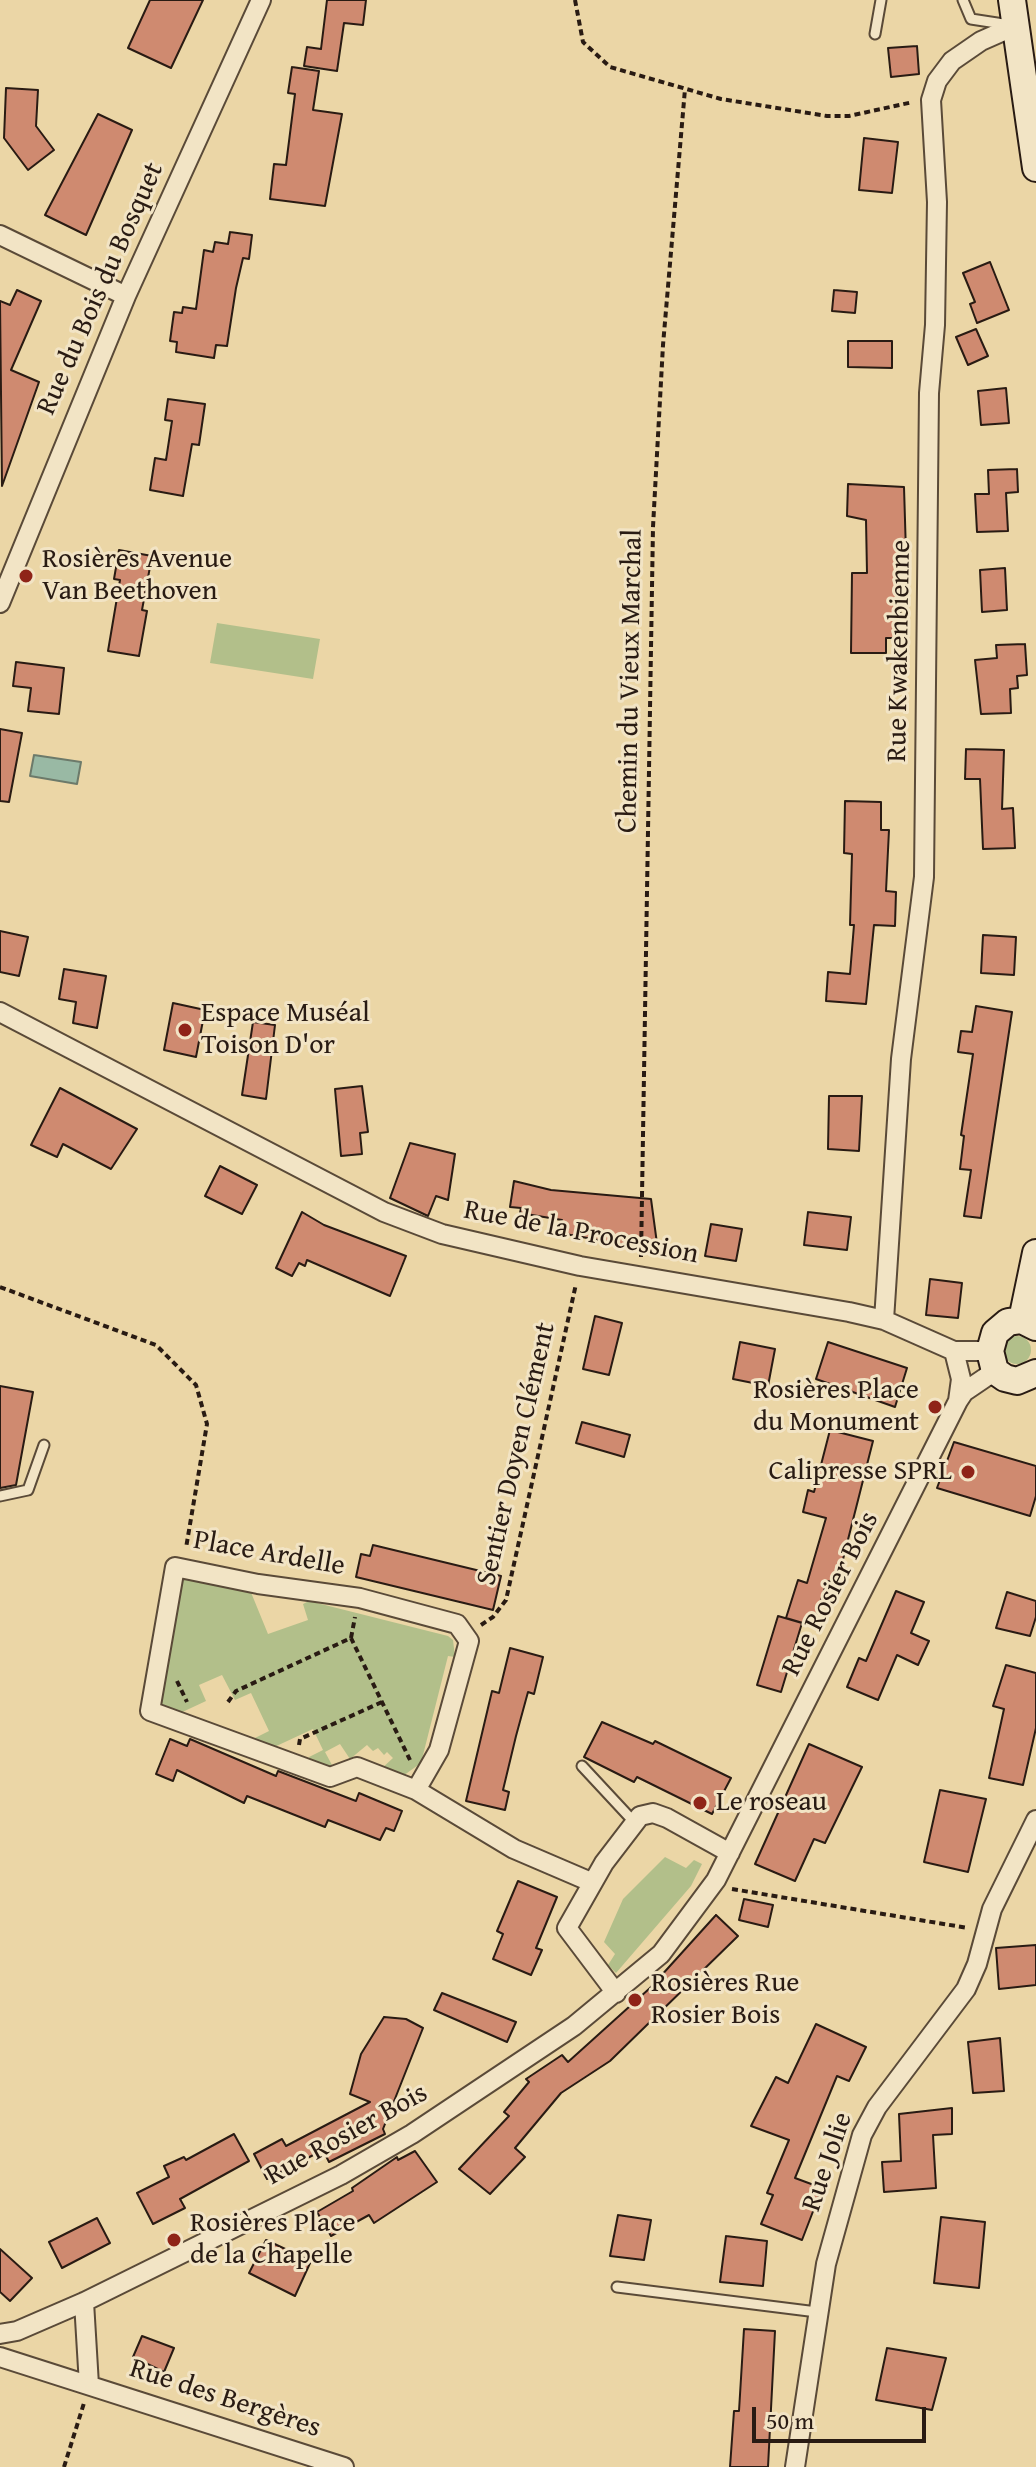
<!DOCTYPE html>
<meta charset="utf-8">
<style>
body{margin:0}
#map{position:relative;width:1036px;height:2467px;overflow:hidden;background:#ebd6a6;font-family:"Gentium Book Plus",serif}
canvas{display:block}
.scale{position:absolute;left:752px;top:2407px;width:174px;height:36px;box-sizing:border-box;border:4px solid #291b13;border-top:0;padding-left:10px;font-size:24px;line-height:28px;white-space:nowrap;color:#291b13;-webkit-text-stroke:6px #f2e4c5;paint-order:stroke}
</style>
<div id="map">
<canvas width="1036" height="2467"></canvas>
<div class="scale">50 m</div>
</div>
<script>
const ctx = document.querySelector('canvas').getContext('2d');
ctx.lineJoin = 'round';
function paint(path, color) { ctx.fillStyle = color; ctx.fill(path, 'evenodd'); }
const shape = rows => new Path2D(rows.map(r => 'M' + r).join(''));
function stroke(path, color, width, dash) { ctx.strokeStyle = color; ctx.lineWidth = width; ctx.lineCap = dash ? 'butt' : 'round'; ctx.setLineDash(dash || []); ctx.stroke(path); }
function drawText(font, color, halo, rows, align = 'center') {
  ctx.font = font + ' "Gentium Book Plus",serif'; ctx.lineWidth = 6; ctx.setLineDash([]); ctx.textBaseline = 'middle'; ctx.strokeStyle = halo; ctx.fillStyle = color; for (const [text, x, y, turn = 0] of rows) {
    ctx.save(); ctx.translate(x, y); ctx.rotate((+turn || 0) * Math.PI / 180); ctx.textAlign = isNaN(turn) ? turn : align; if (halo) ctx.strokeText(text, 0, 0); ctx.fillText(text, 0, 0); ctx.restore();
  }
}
paint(shape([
 [217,623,320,639,313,679,210,663],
 '1003 1350a14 14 0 1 1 28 0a14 14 0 1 1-28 0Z',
 [180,1574,250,1590,268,1634,308,1620,303,1604,309,1601,448,1636,453,1640,455,1657,448,1656,421,1763,400,1778,380,1770,393,1758,387,1752,384,1755,378,1748,373,1751,367,1745,350,1759,340,1744,325,1752,332,1765,322,1769,312,1765,309,1757,323,1750,313,1729,270,1749,254,1743,253,1739,269,1731,251,1693,235,1700,222,1675,199,1685,206,1701,176,1715,159,1706],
 [665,1857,686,1868,694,1860,702,1864,691,1886,616,1973,608,1965,615,1954,604,1942,623,1899]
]), '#b2bf8a');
const water = shape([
 [34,755,81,762,77,784,30,776,34,755]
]);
paint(water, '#99b9a4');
stroke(water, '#6c7a6a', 2);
const building = shape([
 [150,0,203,0,171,68,128,48,150,0],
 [327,0,366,0,363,25,344,23,337,71,304,66,307,47,321,49,327,0],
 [917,46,919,74,891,77,888,48,917,46],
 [292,67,319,71,313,110,342,114,325,206,270,199,274,164,286,165,295,94,288,93,292,67],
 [6,88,38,90,36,126,54,150,28,170,4,138,6,88],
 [98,114,132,130,86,235,45,215,98,114],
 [864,138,898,142,892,193,859,190,864,138],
 [230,232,252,235,249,259,243,258,236,288,227,346,216,345,214,358,176,352,177,342,170,341,174,312,182,313,183,307,196,309,204,250,213,252,215,242,228,244,230,232],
 [990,262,1009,310,977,323,970,304,975,302,963,273,990,262],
 [17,290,41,301,11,370,39,382,2,486,0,301,10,305,17,290],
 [834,290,857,292,855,313,832,311,834,290],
 [976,329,988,356,968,365,956,337,976,329],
 [848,341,892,341,892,368,848,367,848,341],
 [1006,388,1009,423,981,425,978,391,1006,388],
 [168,399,205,404,199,445,192,444,183,496,150,490,155,458,166,460,172,421,165,420,168,399],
 [1017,469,1018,492,1006,493,1008,531,977,532,975,494,989,494,988,470,1017,469],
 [848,484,904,487,906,553,902,553,900,638,886,638,886,653,851,653,852,573,867,573,866,520,847,516,848,484],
 [119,550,152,556,142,610,147,611,139,656,108,651,120,580,114,579,119,550],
 [1005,568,1007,610,982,612,980,570,1005,568],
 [1025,644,1027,675,1017,676,1018,688,1010,689,1011,713,981,714,975,660,997,658,996,645,1025,644],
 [16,662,64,668,59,714,28,711,31,688,13,686,16,662],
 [0,729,22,733,9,802,0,801,0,729],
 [966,749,1004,750,1002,809,1013,808,1015,848,983,849,980,779,965,779,966,749],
 [845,801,881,802,881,830,889,830,886,891,896,892,895,926,874,925,866,1004,826,1001,828,972,850,974,854,925,850,925,852,854,844,853,845,801],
 [0,931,28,937,19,976,0,972,0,931],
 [983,935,1016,937,1014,975,981,973,983,935],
 [64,969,106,976,97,1028,73,1023,76,1002,59,999,64,969],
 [173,1003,205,1010,196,1057,164,1050,173,1003],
 [976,1006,1012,1012,981,1218,964,1216,971,1170,960,1169,964,1136,961,1135,973,1054,958,1052,961,1031,972,1032,976,1006],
 [253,1022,275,1025,266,1099,242,1095,253,1022],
 [362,1086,368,1132,360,1133,362,1154,341,1156,335,1089,362,1086],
 [60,1088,137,1129,111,1169,63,1144,57,1157,31,1145,60,1088],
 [829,1096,862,1096,859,1151,828,1149,829,1096],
 [410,1143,455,1154,448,1200,436,1196,428,1216,390,1198,410,1143],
 [220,1166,257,1185,242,1214,205,1196,220,1166],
 [514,1181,551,1190,651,1199,658,1251,560,1233,562,1220,520,1213,521,1208,510,1207,514,1181],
 [302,1212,324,1225,406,1256,390,1296,307,1260,305,1266,299,1263,292,1276,276,1268,302,1212],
 [808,1212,851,1217,847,1250,804,1245,808,1212],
 [711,1224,742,1229,736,1261,705,1256,711,1224],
 [930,1279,962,1283,958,1318,926,1315,930,1279],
 [595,1316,622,1323,609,1375,583,1369,595,1316],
 [740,1342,775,1349,768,1386,733,1379,740,1342],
 [828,1342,907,1368,895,1407,816,1379,828,1342],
 [0,1386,33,1392,16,1485,0,1488,0,1386],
 [582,1422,630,1435,624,1457,576,1443,582,1422],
 [830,1430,873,1441,837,1583,827,1581,813,1626,786,1618,798,1580,807,1583,826,1518,803,1512,808,1490,814,1492,830,1430],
 [954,1442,1036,1466,1036,1496,1030,1516,937,1488,954,1442],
 [373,1545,501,1576,493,1610,356,1577,361,1554,370,1556,373,1545],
 [896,1591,924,1602,911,1633,929,1641,918,1665,897,1655,878,1700,847,1687,859,1658,866,1661,896,1591],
 [1007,1592,1036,1601,1036,1617,1030,1636,996,1628,1007,1592],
 [778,1616,802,1623,781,1692,757,1685,778,1616],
 [510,1648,543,1657,534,1694,528,1692,516,1736,503,1790,509,1792,505,1810,466,1801,492,1691,499,1693,510,1648],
 [1006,1665,1036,1673,1036,1728,1023,1785,989,1778,1004,1709,993,1706,1006,1665],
 [602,1722,653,1744,655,1741,731,1778,712,1814,637,1777,634,1782,584,1757,602,1722],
 [170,1739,187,1746,190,1739,276,1776,278,1771,356,1801,359,1793,402,1811,394,1831,386,1828,380,1840,328,1820,325,1827,247,1796,244,1803,177,1770,173,1781,156,1774,170,1739],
 [809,1744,862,1767,825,1843,814,1839,795,1881,755,1864,809,1744],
 [940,1790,986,1799,968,1872,924,1862,940,1790],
 [518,1881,557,1897,536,1948,542,1950,531,1975,493,1959,503,1934,497,1931,518,1881],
 [744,1899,773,1905,768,1927,739,1920,744,1899],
 [716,1915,738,1936,610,2061,561,2093,515,2148,525,2157,490,2194,459,2169,509,2116,504,2112,529,2082,526,2079,562,2055,568,2062,650,1988,716,1915],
 [1036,1945,1036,1985,999,1989,996,1948,1036,1945],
 [442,1993,516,2022,507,2042,434,2010,442,1993],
 [384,2017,406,2019,423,2028,383,2129,385,2134,329,2162,323,2150,267,2179,254,2154,282,2139,286,2146,370,2102,350,2094,361,2054,384,2017],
 [816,2024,866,2047,849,2081,837,2076,795,2178,822,2188,802,2240,761,2224,773,2195,767,2193,789,2140,751,2126,776,2077,788,2083,816,2024],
 [1000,2038,1004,2091,973,2093,968,2042,1000,2038],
 [952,2108,952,2134,933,2135,936,2188,884,2192,882,2162,901,2161,899,2114,952,2108],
 [234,2134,249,2161,180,2199,185,2208,153,2224,137,2193,169,2177,164,2166,184,2157,186,2160,234,2134],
 [415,2151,437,2182,374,2223,369,2215,331,2236,317,2212,353,2191,352,2188,397,2157,398,2160,415,2151],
 [618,2215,651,2220,644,2260,610,2256,618,2215],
 [941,2217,985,2222,979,2288,934,2283,941,2217],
 [97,2218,110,2243,62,2268,49,2242,97,2218],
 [726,2236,767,2241,763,2286,720,2282,726,2236],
 [266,2240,311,2261,295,2296,249,2273,266,2240],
 [0,2249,32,2278,10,2301,0,2292,0,2249],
 [744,2329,775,2331,768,2467,730,2467,734,2411,739,2411,744,2329],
 [142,2336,174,2348,164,2372,133,2357,142,2336],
 [887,2348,946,2358,932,2410,876,2400,887,2348]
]);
paint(building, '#cf8a70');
stroke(building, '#291b13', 2);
const lane = shape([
 [963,0,971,19,1010,25],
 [875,34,881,0],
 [0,1496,28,1490,44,1445],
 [582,1766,635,1823],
 [617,2287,817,2312]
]);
const street = shape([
 [0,235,126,296],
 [0,603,126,296,261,0],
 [0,1012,384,1212,442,1234,580,1266,849,1312,884,1320,954,1351,990,1351],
 [884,1320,901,1059,924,877,929,393,935,325,937,202,931,100,937,81,952,61,981,41,1015,26],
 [954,1351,961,1379,958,1401],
 [416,1790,439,1750,469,1641,457,1624,360,1598,258,1584,175,1567,150,1711,330,1777,357,1767,416,1790,514,1849,591,1882],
 [616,1993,567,1928,604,1863,640,1816,653,1813,667,1818,730,1853],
 [84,2302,89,2385],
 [0,2334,17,2331,84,2302,341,2175,412,2134,574,2026,661,1954,716,1880,958,1401,964,1392,995,1371],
 [0,2357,344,2467],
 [795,2467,826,2264,862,2135,877,2107,966,1989,977,1964,992,1909,1036,1820]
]);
const secondary = shape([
 [1012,0,1036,168],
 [1022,1320,1036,1253],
 [1036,1327,1022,1320,1008,1322,995,1333,990,1351,995,1371,1005,1378,1017,1381,1036,1373]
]);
stroke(lane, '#5a4a38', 13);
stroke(street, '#5a4a38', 22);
stroke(secondary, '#291b13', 30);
stroke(shape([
 [575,0,583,42,610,67,721,99,827,116,849,116,913,102],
 [641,1257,653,527,663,345,685,89],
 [0,1287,156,1345,196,1385,207,1424,186,1548],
 [481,1625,493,1617,506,1600,576,1284],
 [351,1638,355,1617],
 [177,1681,187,1702],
 [228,1702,236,1691,351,1638,410,1760],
 [299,1745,300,1739,382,1702],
 [732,1889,968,1928],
 [64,2467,84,2403]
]), '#291b13', 4, [6, 4]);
stroke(lane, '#f2e4c5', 9);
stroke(street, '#f2e4c5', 18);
stroke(secondary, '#f2e4c5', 26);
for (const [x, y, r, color] of [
 [26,576,8,"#8f2418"],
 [185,1030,8,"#8f2418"],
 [935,1407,8,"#8f2418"],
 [968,1472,8,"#8f2418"],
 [700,1803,8,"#8f2418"],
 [635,2000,8,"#8f2418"],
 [174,2240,8,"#8f2418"]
]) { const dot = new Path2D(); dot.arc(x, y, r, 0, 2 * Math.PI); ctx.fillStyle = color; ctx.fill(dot); stroke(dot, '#f2e4c5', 3); }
drawText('28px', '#291b13', '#f2e4c5', [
 ["Rue du Bois du Bosquet",101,289,-66],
 ["Rue Kwakenbienne",900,651,-89],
 ["Chemin du Vieux Marchal",631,681,-89],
 ["Rue de la Procession",581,1233,11],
 ["Sentier Doyen Clément",517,1454,-77],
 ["Place Ardelle",269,1554,10],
 ["Rue Rosier Bois",831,1594,-63],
 ["Rue Rosier Bois",347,2135,-29],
 ["Rue Jolie",828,2162,-71],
 ["Rue des Bergères",225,2399,18]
]);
drawText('28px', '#291b13', '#f2e4c5', [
 ["Rosières Avenue",42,560],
 ["Van Beethoven",42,592],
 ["Espace Muséal",201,1014],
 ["Toison D'or",201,1046],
 ["Rosières Place",919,1391,"right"],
 ["du Monument",919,1423,"right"],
 ["Calipresse SPRL",952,1472,"right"],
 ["Le roseau",716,1803],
 ["Rosières Rue",651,1984],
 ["Rosier Bois",651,2016],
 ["Rosières Place",190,2224],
 ["de la Chapelle",190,2256]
], 'left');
</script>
